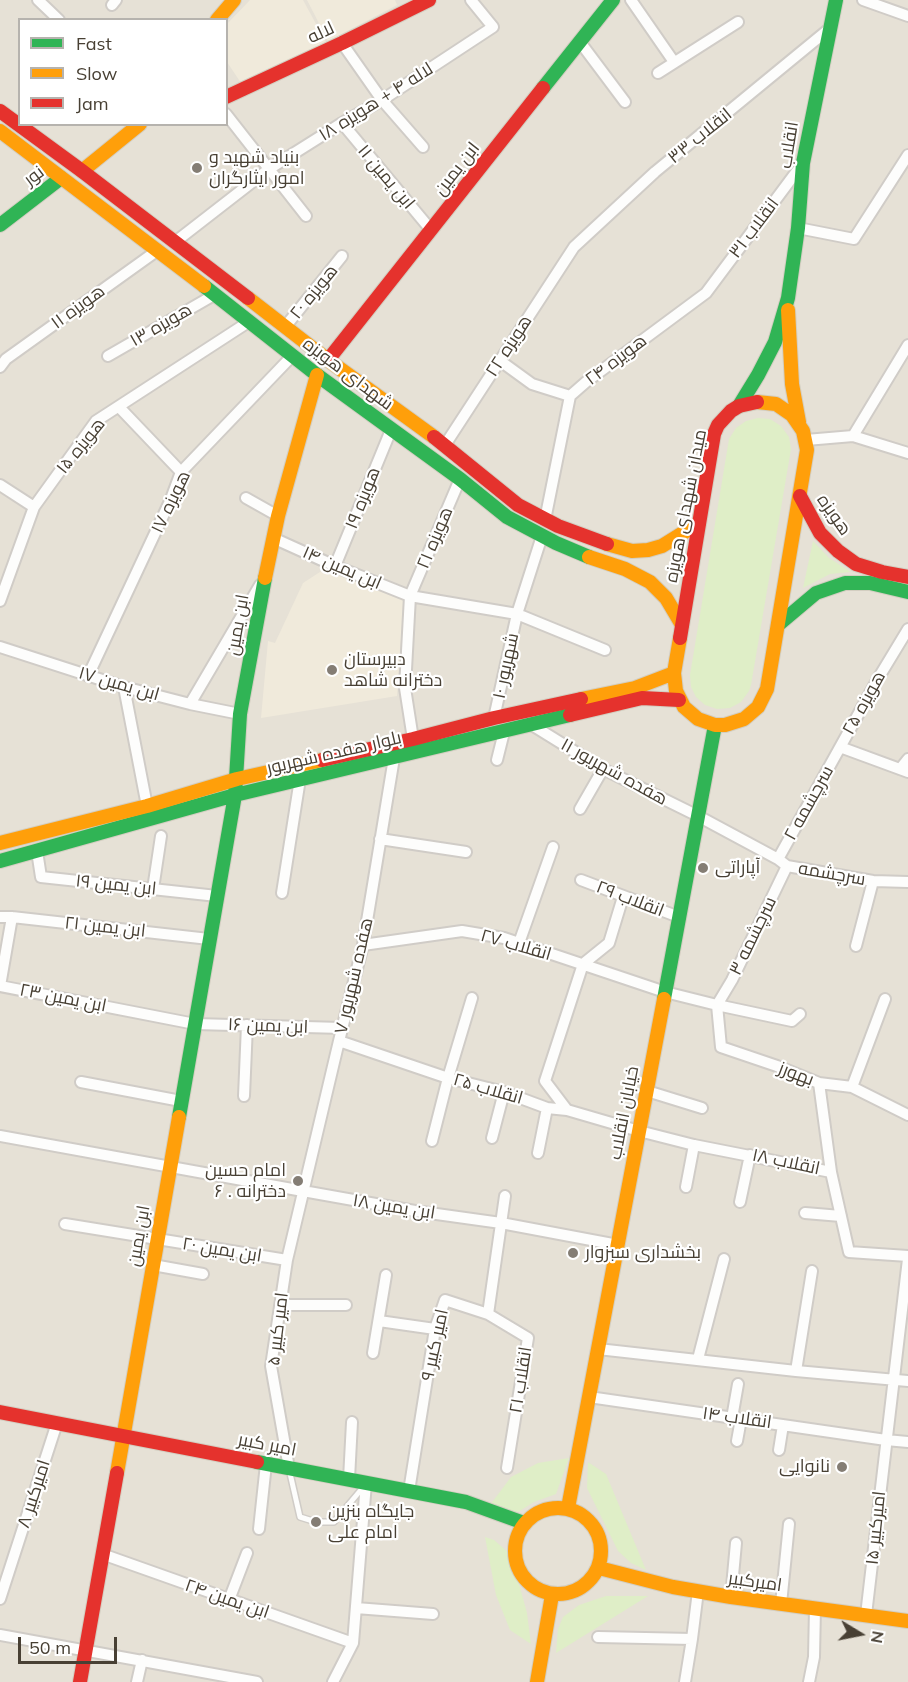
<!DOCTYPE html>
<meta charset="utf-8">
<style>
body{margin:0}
#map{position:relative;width:908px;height:1682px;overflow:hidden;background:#f2efea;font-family:Mulish,sans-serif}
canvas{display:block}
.legend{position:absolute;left:18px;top:18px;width:210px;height:108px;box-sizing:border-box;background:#fff;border:2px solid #b6b3ae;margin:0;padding:8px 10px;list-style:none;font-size:18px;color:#484034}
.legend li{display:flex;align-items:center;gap:12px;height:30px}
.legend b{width:30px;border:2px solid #b6b3ae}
.north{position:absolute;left:830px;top:1604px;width:60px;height:60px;-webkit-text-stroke:4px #fff;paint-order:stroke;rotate:100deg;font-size:16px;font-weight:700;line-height:24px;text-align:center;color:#484034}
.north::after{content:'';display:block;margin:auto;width:21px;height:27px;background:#484034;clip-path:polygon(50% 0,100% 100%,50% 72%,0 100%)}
.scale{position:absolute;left:18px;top:1637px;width:99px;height:27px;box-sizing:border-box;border:3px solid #484034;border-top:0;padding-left:8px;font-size:18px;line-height:21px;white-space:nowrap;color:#484034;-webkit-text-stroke:4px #fff;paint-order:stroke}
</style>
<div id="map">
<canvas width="908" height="1682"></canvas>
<ul class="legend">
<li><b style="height:8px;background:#30b455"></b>Fast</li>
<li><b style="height:8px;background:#ff9f0a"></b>Slow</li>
<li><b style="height:8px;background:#e5322d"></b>Jam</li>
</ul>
<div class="north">N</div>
<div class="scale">50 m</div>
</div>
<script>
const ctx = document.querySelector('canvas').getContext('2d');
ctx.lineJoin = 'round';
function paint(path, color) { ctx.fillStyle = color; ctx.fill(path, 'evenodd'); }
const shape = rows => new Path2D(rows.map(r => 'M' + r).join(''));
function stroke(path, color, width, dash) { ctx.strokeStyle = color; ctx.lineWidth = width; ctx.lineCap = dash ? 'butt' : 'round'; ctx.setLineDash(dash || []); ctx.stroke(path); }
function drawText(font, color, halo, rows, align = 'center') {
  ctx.font = font + ' Mulish,Cairo,sans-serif'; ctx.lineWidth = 4.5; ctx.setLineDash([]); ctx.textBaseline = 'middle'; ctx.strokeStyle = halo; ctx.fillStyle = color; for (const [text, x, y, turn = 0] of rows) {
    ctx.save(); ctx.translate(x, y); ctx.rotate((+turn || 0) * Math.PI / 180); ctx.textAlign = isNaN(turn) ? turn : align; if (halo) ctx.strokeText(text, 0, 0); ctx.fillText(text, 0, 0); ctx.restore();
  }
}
paint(shape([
 [0,0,908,0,908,1682,0,1682],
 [20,20,226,20,226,124,20,124]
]), '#e6e1d6');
paint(shape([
 [250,0,303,0,327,44,241,83,227,62,226,25],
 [307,0,395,0,397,5,328,41],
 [323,570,404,600,397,696,261,718,268,641,275,643,303,583]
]), '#f0eadb');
paint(shape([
 [758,418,770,419,781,426,789,437,791,449,751,685,749,691,741,702,730,708,717,709,705,705,696,697,691,687,690,675,729,439,736,428,746,421],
 [813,541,829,558,851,572,830,574,803,588],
 [569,1458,556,1494,534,1502,515,1514,490,1505,511,1477,538,1463],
 [588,1462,606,1474,646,1570,631,1563,618,1551,587,1488],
 [485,1537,494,1540,508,1552,519,1584,527,1613,531,1644,510,1630,496,1595],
 [606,1596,648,1596,556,1653,558,1629,563,1617,579,1605]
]), '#dfeec7');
const lane = shape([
 [289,1469,300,1517,316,1522,334,1522,365,1485]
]);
const street = shape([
 [38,0,59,20],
 [631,0,674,62],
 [863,0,908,16],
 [112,5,116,0],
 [580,42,625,102],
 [342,43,382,100,423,147],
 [658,73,738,22],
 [226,114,306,216],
 [342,123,431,230],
 [798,228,854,239,908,155],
 [175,242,269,169,342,123,382,100,493,27,471,0],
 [285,327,342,256],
 [108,356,214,295],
 [499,360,532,384,570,396],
 [0,367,6,359,158,250],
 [119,407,181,472],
 [853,436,908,345],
 [806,440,853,436,908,453],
 [445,445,574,247,655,172,829,29],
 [0,485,34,507],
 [246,498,278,516],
 [545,520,570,396,586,382,706,293,803,163],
 [273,538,335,566,410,596,517,614,605,650],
 [335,566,391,430],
 [0,601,34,507,96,421,250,321],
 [0,647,124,687,190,704,240,714],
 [88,676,171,499,181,472,293,355],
 [124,687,147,806],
 [190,704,260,585],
 [494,718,517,614,542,536],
 [532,725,603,769,698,816,778,859,787,866,873,881,908,882],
 [413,739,405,688,410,596,460,479],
 [840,747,908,772],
 [497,760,504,732],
 [900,769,908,759],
 [580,809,603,769],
 [380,839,466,852],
 [37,851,41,877,217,896],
 [778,859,879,677,908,629],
 [581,880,679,917],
 [153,889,161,836],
 [282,893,300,779],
 [0,917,12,917,209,939],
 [12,917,0,986,195,1024,342,1028],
 [519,943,553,847],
 [363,945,462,931,504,938,665,992,717,1005,792,1021,800,1014],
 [856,946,873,881],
 [717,1005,721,1047,777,1066,819,1083,852,1087,908,1115],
 [717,1005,732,980,787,866],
 [339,1041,448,1078,504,1092,547,1108,567,1110,639,1131,694,1145,831,1172,849,1252,908,1256],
 [81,1082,181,1101],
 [819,1083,831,1172],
 [852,1087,885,999],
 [647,1091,702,1108],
 [244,1096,247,1025],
 [567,1110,545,1081,583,964,609,943,623,897],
 [0,1136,303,1191,415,1211,501,1223,618,1245],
 [492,1138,504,1092],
 [432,1141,448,1078,472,998],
 [538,1153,547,1108],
 [686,1187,694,1145],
 [740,1202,750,1155],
 [805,1213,841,1216],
 [65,1224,287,1260],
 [153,1265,203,1274],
 [280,1305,346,1305],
 [488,1314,528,1338,507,1468],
 [379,1321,435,1329],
 [598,1349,796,1371,908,1381],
 [373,1353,386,1275],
 [698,1359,724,1259],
 [796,1371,812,1271],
 [589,1397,886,1440,908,1442],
 [732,1418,738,1384],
 [737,1441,741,1419],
 [779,1450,783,1425],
 [289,1468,271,1366,287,1260,339,1041,363,945,394,758],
 [349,1479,352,1422],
 [409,1491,435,1329,445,1300,488,1314,505,1196],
 [259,1529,266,1464],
 [102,1554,353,1643],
 [731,1597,736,1543],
 [0,1599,57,1423],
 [229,1600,247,1553],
 [781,1604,789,1524],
 [356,1608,433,1614],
 [866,1615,908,1259],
 [0,1635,257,1682],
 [598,1637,692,1639,698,1591],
 [137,1682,142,1660],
 [333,1682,353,1643,366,1483],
 [685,1682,692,1639],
 [809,1682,814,1657,815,1608]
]);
const fast = shape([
 [543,88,613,0],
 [0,225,61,178],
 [204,286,317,375,460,479,507,517,556,543,589,557],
 [739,406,758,375,775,342,788,298,798,228,803,163,836,0],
 [778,625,816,593,845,583,870,583,908,592],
 [0,861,235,795,570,715],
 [664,999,715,725],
 [179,1117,235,795,240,714,265,578],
 [257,1462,466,1502,524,1523]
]);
const slow = shape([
 [217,20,234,0],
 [0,131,204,286],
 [82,171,140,124],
 [248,298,328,360,434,437],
 [788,310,792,384,799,422],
 [607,544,632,551,648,550,662,546,699,523],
 [589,557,625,569,650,582,666,598,682,625],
 [265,578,278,516,317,375],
 [680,638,674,673,676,691,684,707,698,719,715,725,725,725,744,719,758,707,767,689,807,450,803,431,792,415,776,404,757,402],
 [581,699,635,688,674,673],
 [0,843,147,806,237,779,322,760],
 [117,1473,179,1117],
 '515 1551a43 43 0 1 1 86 0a43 43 0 1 1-86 0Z',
 [568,1508,664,999],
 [599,1568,673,1587,731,1597,908,1621],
 [537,1682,552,1595]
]);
const jam = shape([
 [226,97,342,43,429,0],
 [0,111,82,171,248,298],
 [328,360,543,88],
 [434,437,518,505,558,526,607,544],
 [800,496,820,533,838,551,856,564,882,572,908,577],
 [680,638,714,434,718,425,731,411,739,406,757,402],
 [570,715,642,698,679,700],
 [322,760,413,739,494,718,581,699],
 [0,1412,257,1462],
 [80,1682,117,1473]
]);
stroke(lane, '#d0ccc7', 8);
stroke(street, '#d0ccc7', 14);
stroke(fast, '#d3cec1', 16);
stroke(slow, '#d3cec1', 16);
stroke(jam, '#d3cec1', 16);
stroke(lane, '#fdfdfc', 5);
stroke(street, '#fdfdfc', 10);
stroke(fast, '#30b455', 14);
stroke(slow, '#ff9f0a', 14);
stroke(jam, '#e5322d', 14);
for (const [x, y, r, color] of [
 [197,168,6,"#847d74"],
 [332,670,6,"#847d74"],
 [703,868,6,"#847d74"],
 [298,1181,6,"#847d74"],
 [573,1253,6,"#847d74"],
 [842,1467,6,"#847d74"],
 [316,1522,6,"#847d74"]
]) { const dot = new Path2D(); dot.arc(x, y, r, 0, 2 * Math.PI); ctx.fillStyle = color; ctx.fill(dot); stroke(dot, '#fff', 2); }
drawText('18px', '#484034', '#fff', [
 ["لاله",321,33,-25],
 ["لاله ۴ + هویزه ۱۸",376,102,-32],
 ["انقلاب ۳۳",700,136,-39],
 ["انقلاب",789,145,-81],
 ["ابن یمین",457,169,-52],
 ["نور",34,176,-37],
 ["ابن یمین ۱۱",386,177,50],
 ["انقلاب ۳۱",754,228,-53],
 ["هویزه ۲۰",314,292,-51],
 ["هویزه ۱۱",78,307,-36],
 ["هویزه ۱۳",161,325,-30],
 ["هویزه ۲۲",509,346,-57],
 ["هویزه ۲۴",616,360,-37],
 ["شهدای هویزه",348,374,37],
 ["هویزه ۱۵",81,446,-51],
 ["هویزه ۱۹",363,498,-68],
 ["هویزه ۱۷",171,502,-64],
 ["میدان شهدای هویزه",686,506,-79],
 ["هویزه",834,515,55],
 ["هویزه ۲۱",435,538,-67],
 ["ابن یمین ۱۴",342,568,23],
 ["ابن یمین",238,625,-80],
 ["شهریور ۱۰",506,666,-78],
 ["ابن یمین ۱۷",119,684,16],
 ["هویزه ۲۵",864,703,-61],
 ["بلوار هفده شهریور",334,753,-13],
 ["هفده شهریور ۱۱",614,772,29],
 ["سرچشمه ۲",809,803,-61],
 ["سرچشمه",832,874,10],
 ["ابن یمین ۱۹",116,885,6],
 ["انقلاب ۲۹",630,899,21],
 ["ابن یمین ۲۱",105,927,6],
 ["سرچشمه ۳",753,936,-64],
 ["انقلاب ۲۷",516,945,16],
 ["هفده شهریور ۷",354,976,-77],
 ["ابن یمین ۲۳",63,998,11],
 ["ابن یمین ۱۶",268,1026,2],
 ["بهورز",796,1074,21],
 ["انقلاب ۲۵",488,1089,16],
 ["خیابان انقلاب",624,1113,-79],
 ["انقلاب ۱۸",786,1162,12],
 ["ابن یمین ۱۸",394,1207,9],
 ["ابن یمین",139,1236,-80],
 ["ابن یمین ۲۰",222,1250,9],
 ["امیر کبیر ۵",278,1329,-83],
 ["امیر کبیر ۹",435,1345,-78],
 ["انقلاب ۲۱",521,1380,-81],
 ["انقلاب ۱۴",737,1418,8],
 ["امیر کبیر",267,1445,11],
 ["امیرکبیر ۸",34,1494,-72],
 ["امیرکبیر ۱۵",876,1528,-84],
 ["امیرکبیر",755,1582,8],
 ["ابن یمین ۲۴",227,1599,19]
]);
drawText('18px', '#484034', '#fff', [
 ["بنیاد شهید و",209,158],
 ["امور ایثارگران",209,179],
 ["دبیرستان",344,660],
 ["دخترانه شاهد",344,681],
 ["آپاراتی",715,868],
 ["امام حسین",286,1171,"right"],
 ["۶ . دخترانه",286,1192,"right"],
 ["بخشداری سبزوار",585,1253],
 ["نانوایی",830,1467,"right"],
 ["جایگاه بنزین",328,1512],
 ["امام علی",328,1533]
], 'left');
</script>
